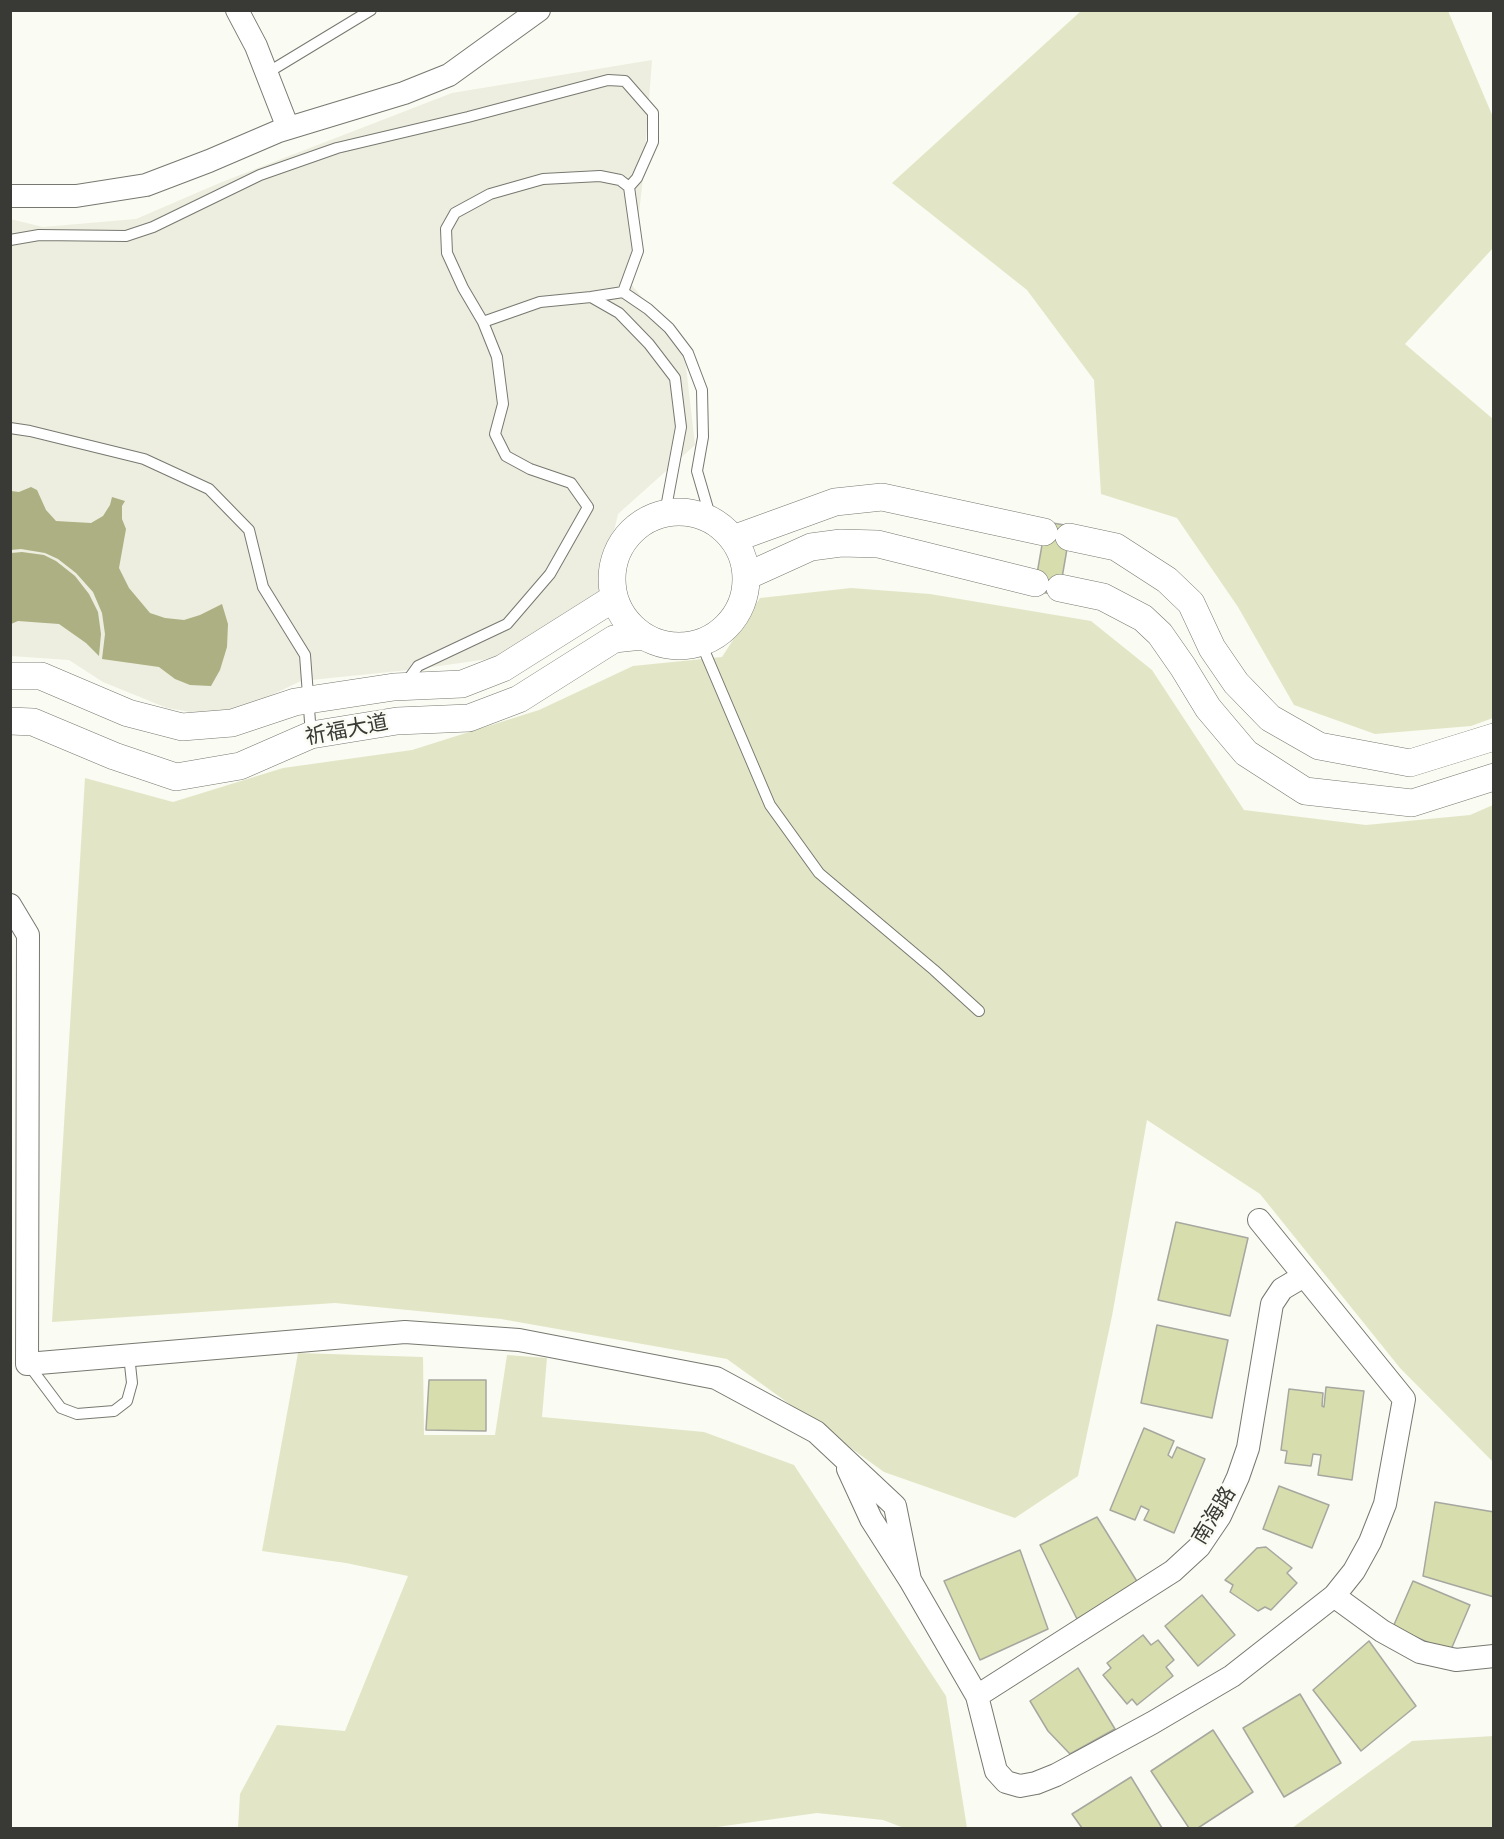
<!DOCTYPE html>
<meta charset="utf-8">
<style>
body{margin:0}
#map{position:relative;width:1504px;height:1839px;overflow:hidden;background:#fafbf2;font-family:"Sofia Sans Condensed",sans-serif}
canvas{display:block}
.frame{position:absolute;inset:0;border:12px solid #393936;pointer-events:none}
</style>
<div id="map">
<canvas width="1504" height="1839"></canvas>
<div class="frame"></div>
</div>
<script>
const ctx = document.querySelector('canvas').getContext('2d');
ctx.lineJoin = 'round';
function paint(path, color) { ctx.fillStyle = color; ctx.fill(path, 'evenodd'); }
const shape = rows => new Path2D(rows.map(r => 'M' + r).join(''));
function stroke(path, color, width, dash) { ctx.strokeStyle = color; ctx.lineWidth = width; ctx.lineCap = dash ? 'butt' : 'round'; ctx.setLineDash(dash || []); ctx.stroke(path); }
function drawText(font, color, halo, rows, align = 'center') {
  ctx.font = font + ' "Sofia Sans Condensed","Noto Sans SC",sans-serif'; ctx.lineWidth = 5; ctx.setLineDash([]); ctx.textBaseline = 'middle'; ctx.strokeStyle = halo; ctx.fillStyle = color; for (const [text, x, y, turn = 0] of rows) {
    ctx.save(); ctx.translate(x, y); ctx.rotate((+turn || 0) * Math.PI / 180); ctx.textAlign = isNaN(turn) ? turn : align; if (halo) ctx.strokeText(text, 0, 0); ctx.fillText(text, 0, 0); ctx.restore();
  }
}
paint(shape([
 [652,60,643,178,631,284,684,349,695,445,618,514,595,610,502,657,418,669,301,681,244,708,197,713,167,708,103,682,69,660,11,656,10,219,43,227,136,219,222,182,452,93]
]), '#edeedf');
paint(shape([
 [1081,11,1448,11,1493,117,1493,248,1405,344,1493,419,1493,718,1471,726,1375,734,1294,705,1238,607,1177,518,1101,494,1094,380,1027,290,892,183],
 [851,588,930,594,1091,621,1152,670,1244,810,1366,825,1470,815,1493,805,1493,1462,1400,1368,1260,1194,1147,1120,1112,1316,1078,1476,1015,1518,884,1472,727,1359,501,1319,335,1303,52,1322,85,778,173,802,283,768,412,750,539,710,633,666,722,657,760,598],
 [298,1353,423,1357,424,1435,495,1435,507,1355,547,1358,542,1417,704,1432,794,1465,946,1696,967,1828,904,1828,883,1820,817,1813,710,1828,238,1828,240,1794,277,1725,345,1731,408,1576,346,1563,262,1551],
 [1493,1736,1493,1828,1292,1828,1412,1741]
]), '#e3e6c6');
paint(shape([
 [31,487,37,490,46,510,56,521,91,523,103,516,110,505,112,497,125,501,122,506,122,519,126,529,119,568,129,588,150,613,165,618,184,620,200,615,222,604,228,624,227,647,220,670,211,686,190,685,175,679,159,667,102,659,105,634,102,613,93,592,76,573,58,559,45,553,21,549,11,550,11,491,19,492],
 [22,552,44,555,56,561,75,576,89,594,98,612,101,634,99,656,86,643,59,624,18,621,11,624,11,553]
]), '#acb082');
const building = shape([
 [1046,522,1071,526,1059,595,1034,591,1046,522],
 [1176,1222,1248,1238,1230,1316,1158,1300,1176,1222],
 [1157,1325,1228,1340,1212,1418,1141,1403,1157,1325],
 [429,1380,486,1380,486,1431,426,1430,429,1380],
 [1326,1387,1364,1391,1352,1480,1318,1475,1321,1455,1313,1454,1311,1466,1285,1463,1287,1451,1281,1450,1289,1389,1323,1393,1322,1406,1324,1407,1326,1387],
 [1144,1428,1174,1441,1168,1455,1172,1458,1177,1447,1205,1459,1174,1533,1144,1520,1149,1510,1141,1506,1135,1520,1110,1510,1144,1428],
 [1279,1486,1329,1505,1312,1548,1263,1529,1279,1486],
 [1435,1502,1494,1512,1494,1597,1423,1576,1435,1502],
 [1097,1517,1138,1583,1077,1619,1040,1545,1097,1517],
 [1266,1547,1292,1568,1287,1573,1297,1583,1271,1610,1265,1607,1258,1611,1230,1592,1233,1585,1225,1580,1257,1548,1266,1547],
 [1020,1550,1048,1629,980,1660,944,1581,1020,1550],
 [1413,1581,1470,1605,1450,1652,1393,1627,1413,1581],
 [1202,1595,1235,1635,1198,1666,1165,1626,1202,1595],
 [1143,1635,1151,1645,1158,1640,1174,1660,1166,1667,1173,1676,1137,1705,1132,1699,1127,1704,1103,1675,1111,1668,1107,1663,1143,1635],
 [1369,1641,1416,1706,1361,1751,1313,1690,1369,1641],
 [1078,1668,1115,1729,1070,1754,1048,1731,1030,1701,1078,1668],
 [1300,1694,1341,1763,1284,1797,1243,1728,1300,1694],
 [1213,1730,1253,1792,1198,1828,1189,1828,1151,1771,1213,1730],
 [1131,1777,1162,1828,1082,1828,1072,1814,1131,1777]
]);
paint(building, '#d8ddad');
stroke(building, '#a6a79f', 1.5);
const service = shape([
 [267,73,371,10],
 [10,240,39,235,126,236,153,227,260,175,337,148,468,117,608,80,625,81,653,113,653,142,637,178,629,187],
 [591,297,619,313,649,344,675,378,681,427,665,513],
 [483,322,540,302,591,297,623,292,648,309,669,328,688,353,702,390,703,437,697,471,711,519],
 [10,428,30,431,144,459,209,489,249,530,263,587,305,655,311,735],
 [701,643,770,805,819,873,934,970,979,1011],
 [405,684,418,666,507,624,550,574,588,507,571,483,530,469,506,456,495,434,503,404,497,357,483,322,463,288,447,253,446,229,455,213,490,194,543,179,600,176,620,180,629,187,638,251,623,292],
 [28,1364,61,1408,77,1414,114,1411,127,1401,132,1383,129,1355]
]);
const minor = shape([
 [237,10,256,46,288,128],
 [10,196,76,196,146,185,209,161,279,131,404,93,449,75,539,10],
 [10,905,28,935,27,1364,405,1332,519,1340,716,1378,816,1432,895,1506,910,1580],
 [848,1469,871,1519,910,1580,977,1696,996,1771,1006,1782,1020,1786,1036,1783,1056,1775,1152,1723,1232,1676,1334,1596,1354,1571,1370,1542,1385,1504,1404,1399,1259,1220],
 [1334,1596,1382,1631,1420,1652,1456,1660,1494,1656],
 [977,1696,1173,1571,1199,1547,1220,1516,1238,1477,1248,1448,1272,1304,1282,1289,1304,1276]
]);
const tertiary = shape([
 '612 579a67 67 0 1 1 134 0a67 67 0 1 1-134 0Z',
 [1069,537,1116,547,1167,580,1191,603,1212,648,1236,683,1270,718,1319,746,1410,763,1494,737],
 [733,539,835,502,882,497,1044,532],
 [747,576,811,547,841,543,878,544,1035,583],
 [1060,588,1103,597,1143,618,1160,634,1183,667,1208,708,1246,753,1305,791,1412,803,1494,777],
 [10,676,41,676,128,713,182,727,232,723,295,702,394,687,462,684,503,668,614,598],
 [10,721,33,722,114,756,176,777,240,766,311,735,397,721,469,718,519,699,614,639,642,636]
]);
stroke(service, '#777870', 12);
stroke(minor, '#777870', 24);
stroke(tertiary, '#777870', 28);
stroke(service, '#fff', 10);
stroke(minor, '#fff', 22);
stroke(tertiary, '#fff', 27);
drawText('21px', '#393936', '#fafbf2', [
 ["祈福大道",347,731,-11],
 ["南海路",1215,1516,-59]
]);
</script>
